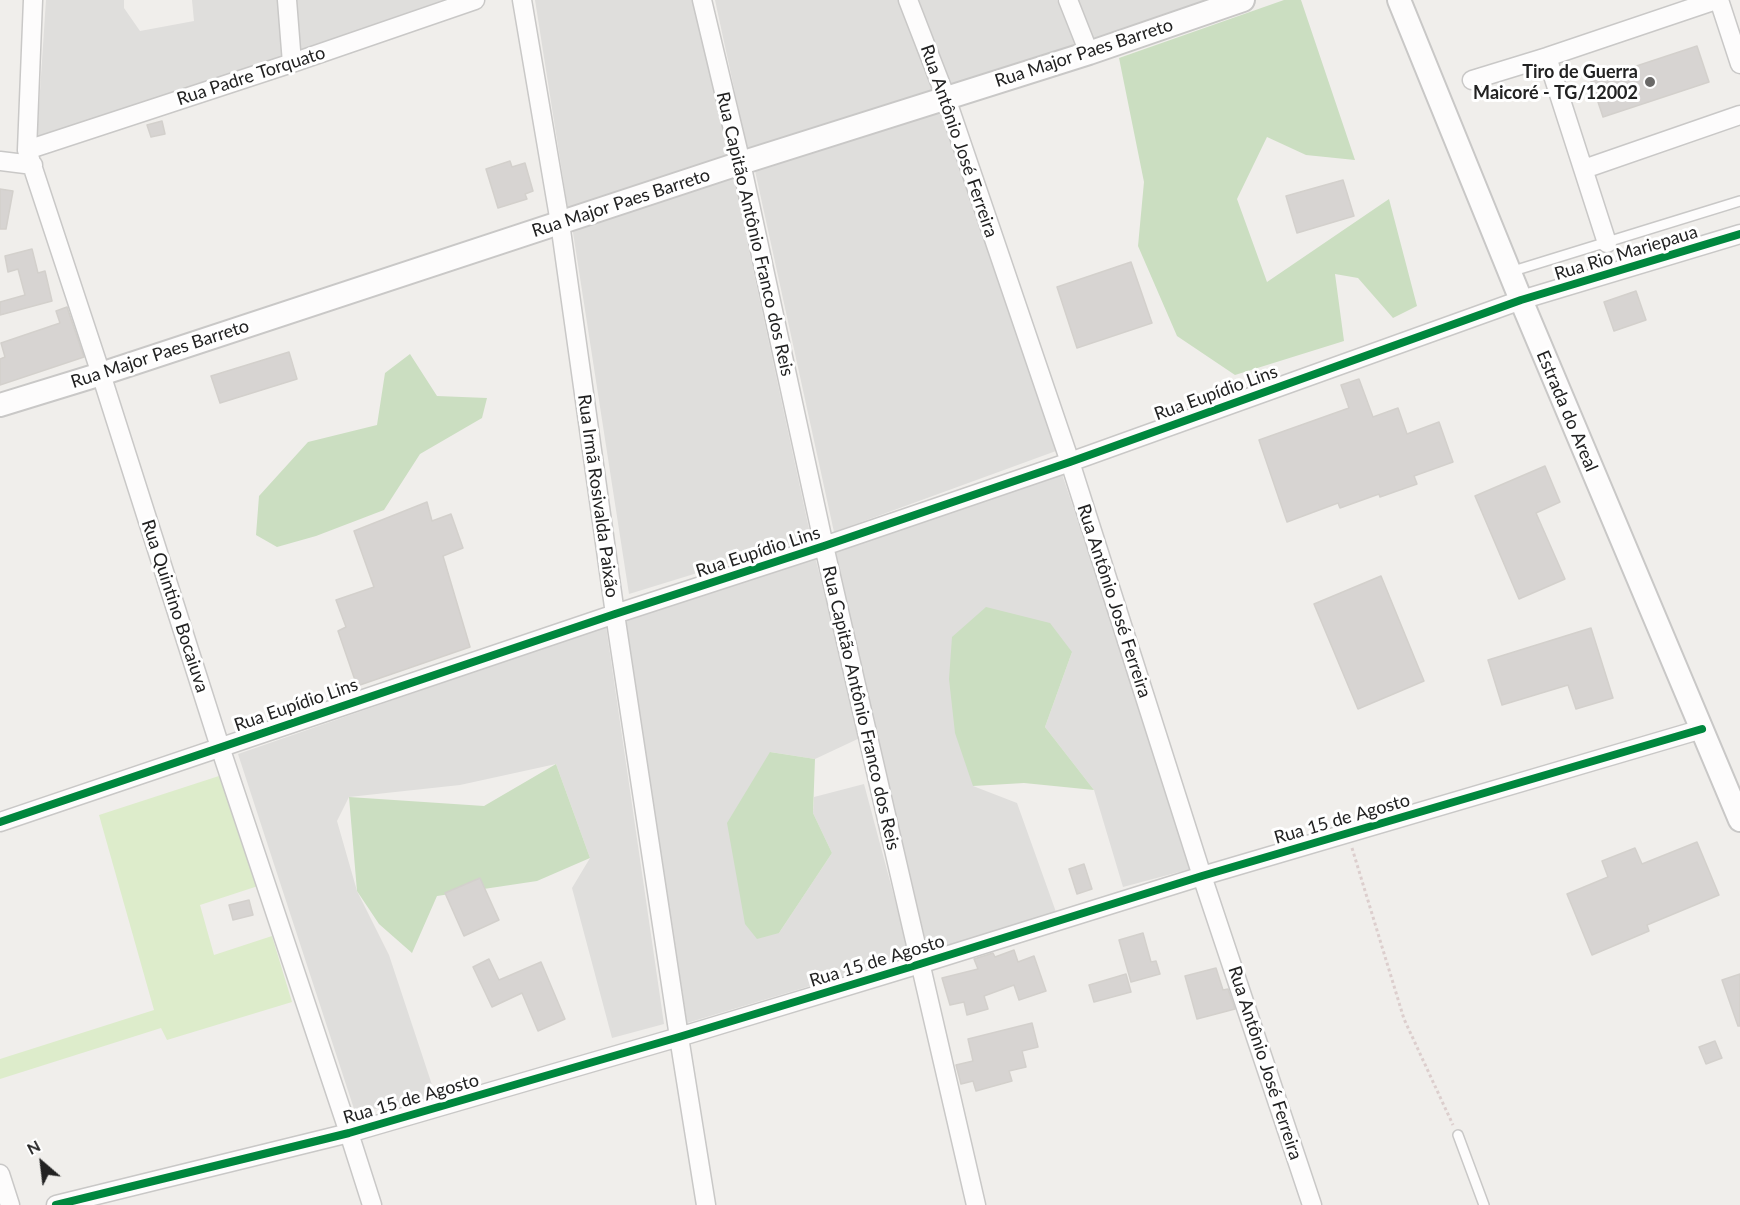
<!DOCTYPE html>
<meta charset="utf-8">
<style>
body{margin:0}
#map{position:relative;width:1740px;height:1205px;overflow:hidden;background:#f0eeeb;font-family:Lato,sans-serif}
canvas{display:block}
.north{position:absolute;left:12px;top:1133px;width:60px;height:60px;-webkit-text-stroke:4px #fff;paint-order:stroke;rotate:332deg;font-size:16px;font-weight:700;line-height:24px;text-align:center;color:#222}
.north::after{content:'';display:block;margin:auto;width:21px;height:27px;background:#222;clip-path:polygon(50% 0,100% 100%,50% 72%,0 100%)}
</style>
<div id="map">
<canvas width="1740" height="1205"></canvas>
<div class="north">N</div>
</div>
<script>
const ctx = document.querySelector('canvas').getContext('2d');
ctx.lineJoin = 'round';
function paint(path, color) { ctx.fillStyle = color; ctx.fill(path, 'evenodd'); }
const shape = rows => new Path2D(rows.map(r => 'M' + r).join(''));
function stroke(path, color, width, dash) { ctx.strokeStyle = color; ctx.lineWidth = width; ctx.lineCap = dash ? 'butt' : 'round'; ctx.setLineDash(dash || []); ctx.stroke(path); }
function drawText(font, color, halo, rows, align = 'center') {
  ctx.font = font + ' Lato,sans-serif'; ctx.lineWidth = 6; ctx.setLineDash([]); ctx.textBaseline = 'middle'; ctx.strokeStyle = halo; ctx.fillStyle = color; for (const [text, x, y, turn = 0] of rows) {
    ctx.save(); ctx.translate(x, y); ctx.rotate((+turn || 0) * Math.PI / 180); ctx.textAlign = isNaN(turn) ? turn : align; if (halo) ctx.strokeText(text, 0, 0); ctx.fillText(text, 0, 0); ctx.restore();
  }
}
paint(shape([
 [46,0,124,0,124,8,140,31,194,21,192,0,279,0,282,57,37,137],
 [295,0,452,0,298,52],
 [535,0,695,0,735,158,568,210],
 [715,0,900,0,936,93,748,153],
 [919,0,1057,0,1077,49,950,88],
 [1076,0,1211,0,1093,46],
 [940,111,1056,451,834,532,754,166],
 [733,176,811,538,629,594,572,226],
 [1062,474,1194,868,1123,887,1094,790,1045,727,1072,652,973,786,1017,803,1056,912,928,952,833,552],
 [815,557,862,737,815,759,770,752,779,933,832,853,813,813,814,797,864,784,910,956,687,1023,625,617],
 [606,626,664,1024,612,1038,572,888,590,858,556,764,460,785,349,797,337,821,357,891,389,955,437,1100,355,1112,238,754]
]), '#dfdedc');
paint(shape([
 [222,775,258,886,200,905,214,955,272,936,292,1002,167,1040,161,1028,0,1079,0,1059,154,1010,99,815]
]), '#ddeccb');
paint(shape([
 [1284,0,1301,0,1355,160,1306,155,1267,137,1237,199,1267,282,1389,199,1417,306,1393,318,1358,278,1335,274,1344,341,1235,375,1177,336,1138,246,1144,182,1119,58],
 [410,354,437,396,487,398,482,418,420,454,384,510,316,536,277,547,256,535,259,496,308,442,377,425,385,373],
 [986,607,1050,623,1072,652,1045,727,1094,790,1024,783,973,786,955,733,949,679,952,637],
 [770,752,815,759,813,813,832,853,779,933,757,939,745,924,727,823],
 [556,764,590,858,537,881,437,896,412,953,379,924,357,891,349,797,484,806]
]), '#cbdec1');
const building = shape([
 [1697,46,1709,82,1603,117,1591,81,1697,46],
 [162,121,165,134,151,137,147,125,162,121],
 [510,161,512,167,525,163,533,191,525,194,527,199,498,208,486,169,510,161],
 [1343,180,1354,216,1297,233,1286,196,1343,180],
 [0,189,13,191,6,229,0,229,0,189],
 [32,249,38,273,45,271,52,301,0,315,0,302,25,295,18,269,8,272,5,256,32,249],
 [1131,262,1152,323,1077,348,1057,287,1131,262],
 [1636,291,1646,320,1614,331,1604,302,1636,291],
 [67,307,84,357,0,385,0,359,5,357,1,343,60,323,56,311,67,307],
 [289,352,297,379,220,403,211,376,289,352],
 [1359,379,1373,417,1398,408,1407,434,1439,422,1453,462,1414,476,1417,484,1380,497,1379,494,1340,508,1338,503,1287,522,1259,440,1349,408,1341,385,1359,379],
 [1545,466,1560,502,1536,513,1565,579,1519,599,1475,496,1545,466],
 [427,502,432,521,451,514,463,548,443,556,470,647,357,686,338,631,346,627,336,600,374,587,354,531,427,502],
 [1381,576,1424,681,1358,709,1314,604,1381,576],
 [1591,628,1613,698,1576,709,1568,685,1502,705,1488,660,1591,628],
 [1697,842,1719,895,1647,925,1649,931,1592,955,1567,894,1608,877,1602,861,1635,848,1642,864,1697,842],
 [1084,864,1092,889,1077,894,1069,869,1084,864],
 [480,878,499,920,464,936,445,893,480,878],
 [249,900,253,915,233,920,229,905,249,900],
 [1143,933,1151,962,1156,961,1160,974,1131,982,1119,940,1143,933],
 [1014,950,1018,962,1034,956,1046,991,1019,1000,1014,985,984,996,988,1009,967,1015,964,1002,950,1005,942,978,978,969,974,959,993,953,995,957,1014,950],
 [489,959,499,980,541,962,565,1019,538,1031,522,993,492,1007,473,967,489,959],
 [1216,968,1223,990,1228,989,1235,1009,1197,1019,1185,976,1216,968],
 [1126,974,1131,992,1094,1002,1089,985,1126,974],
 [1740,974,1740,1026,1738,1026,1722,980,1740,974],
 [1032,1023,1038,1047,1022,1051,1026,1067,1009,1071,1012,1081,976,1091,973,1081,961,1084,956,1065,973,1061,968,1039,1032,1023],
 [1715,1041,1722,1058,1706,1064,1699,1047,1715,1041]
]);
paint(building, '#d7d4d2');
stroke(building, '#d3d0cc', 1.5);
const service = shape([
 [1510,272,1740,201],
 [1458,1135,1484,1205]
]);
const minor = shape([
 [33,0,27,150,101,374,220,747,349,1133,372,1205],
 [287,0,292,63],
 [522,0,560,223,615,614,679,1037,706,1205],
 [702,0,741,163,824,546,976,1205],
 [908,0,946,98,1070,462,1202,876,1312,1205],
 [1068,0,1089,53],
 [1719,0,1740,64],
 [1547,57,1607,243],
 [1472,80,1547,57,1716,0],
 [27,150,292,63,475,0],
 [0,161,33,165],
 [1584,169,1740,115],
 [0,822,615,614,824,546,1070,462,1521,300,1740,234],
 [0,1174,10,1205],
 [56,1205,349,1133,679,1037,920,964,1202,876,1702,729]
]);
const tertiary = shape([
 [1399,0,1521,300,1740,820],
 [0,405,101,374,741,163,1089,53,1243,0]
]);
stroke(service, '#c9c8c7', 12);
stroke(minor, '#c9c8c7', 21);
stroke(tertiary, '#c9c8c7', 26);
stroke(shape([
 [1352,848,1404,1019,1453,1125]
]), '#dccecd', 3, [3, 3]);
stroke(service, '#fdfcfc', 9);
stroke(minor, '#fdfcfc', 18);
stroke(tertiary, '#fdfcfc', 22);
stroke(shape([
 [0,822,615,614,824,546,1070,462,1521,300,1740,234],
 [56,1205,349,1133,679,1037,920,964,1202,876,1702,729]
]), '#00873e', 8);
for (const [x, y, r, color] of [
 [1650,82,6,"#6a6968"]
]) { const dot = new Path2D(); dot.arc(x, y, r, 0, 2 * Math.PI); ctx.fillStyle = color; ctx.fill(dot); stroke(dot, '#fff', 2); }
drawText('18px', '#222', '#fff', [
 ["Rua Major Paes Barreto",1084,53,-18],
 ["Rua Padre Torquato",251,76,-18],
 ["Rua Antônio José Ferreira",959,141,71],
 ["Rua Major Paes Barreto",621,203,-18],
 ["Rua Capitão Antônio Franco dos Reis",755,234,77],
 ["Rua Rio Mariepaua",1626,253,-17],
 ["Rua Major Paes Barreto",160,354,-18],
 ["Rua Eupídio Lins",1216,393,-20],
 ["Estrada do Areal",1567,411,67],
 ["Rua Irmã Rosivalda Paixão",598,496,82],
 ["Rua Eupídio Lins",758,552,-18],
 ["Rua Antônio José Ferreira",1114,601,72],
 ["Rua Quintino Bocaiuva",175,606,72],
 ["Rua Eupídio Lins",296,705,-19],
 ["Rua Capitão Antônio Franco dos Reis",861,708,77],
 ["Rua 15 de Agosto",1342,819,-16],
 ["Rua 15 de Agosto",877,961,-17],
 ["Rua Antônio José Ferreira",1265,1063,72],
 ["Rua 15 de Agosto",411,1099,-16]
]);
drawText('bold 18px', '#222', '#fff', [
 ["Tiro de Guerra",1638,72],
 ["Maicoré - TG/12002",1638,93]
], 'right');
</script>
